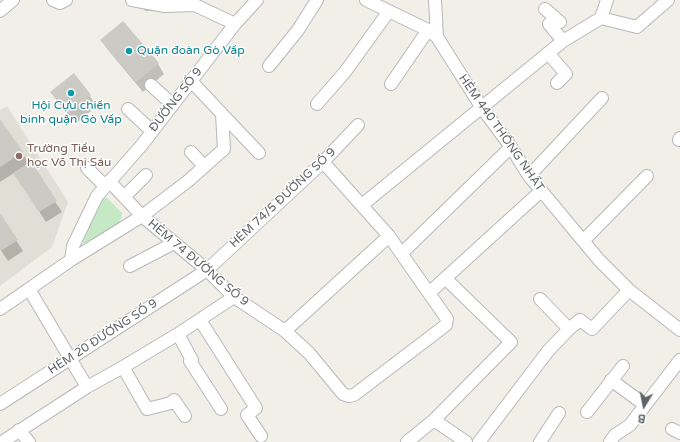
<!DOCTYPE html>
<meta charset="utf-8">
<style>
body{margin:0}
#map{position:relative;width:680px;height:442px;overflow:hidden;background:#f1efe8;font-family:"Varela Round",sans-serif}
canvas{display:block}
.north{position:absolute;left:624px;top:386px;width:40px;height:40px;-webkit-text-stroke:3px #fff;paint-order:stroke;rotate:190deg;font-size:11px;font-weight:700;line-height:16px;text-align:center;color:#5f6368}
.north::after{content:'';display:block;margin:auto;width:14px;height:18px;background:#5f6368;clip-path:polygon(50% 0,100% 100%,50% 72%,0 100%)}
</style>
<div id="map">
<canvas width="680" height="442"></canvas>
<div class="north">B</div>
</div>
<script>
const ctx = document.querySelector('canvas').getContext('2d');
ctx.lineJoin = 'round';
function paint(path, color) { ctx.fillStyle = color; ctx.fill(path, 'evenodd'); }
const shape = rows => new Path2D(rows.map(r => 'M' + r).join(''));
function stroke(path, color, width, dash) { ctx.strokeStyle = color; ctx.lineWidth = width; ctx.lineCap = dash ? 'butt' : 'round'; ctx.setLineDash(dash || []); ctx.stroke(path); }
function drawText(font, color, halo, rows, align = 'center') {
  ctx.font = font + ' "Varela Round",sans-serif'; ctx.lineWidth = 3; ctx.setLineDash([]); ctx.textBaseline = 'middle'; ctx.strokeStyle = halo; ctx.fillStyle = color; for (const [text, x, y, turn = 0] of rows) {
    ctx.save(); ctx.translate(x, y); ctx.rotate((+turn || 0) * Math.PI / 180); ctx.textAlign = isNaN(turn) ? turn : align; if (halo) ctx.strokeText(text, 0, 0); ctx.fillText(text, 0, 0); ctx.restore();
  }
}
paint(shape([
 [7,106,68,202,52,247,0,286,0,110]
]), '#e1ded6');
paint(shape([
 [102,198,107,198,122,213,121,219,119,223,88,243,83,243,81,241]
]), '#c5e8c5');
paint(shape([
 [138,0,170,10,145,11],
 [101,40,158,64,164,74,143,92,108,50],
 [74,75,97,106,75,124,52,92],
 [0,120,62,212,46,222,14,173,0,182],
 [0,215,23,251,8,261,0,249]
]), '#0003');
paint(shape([
 [123,21,159,63,136,82,100,40],
 [74,73,91,95,68,114,50,92],
 [0,119,23,152,0,167],
 [31,161,57,201,39,212,13,173],
 [0,213,18,240,1,251,0,250]
]), '#cccac5');
const minor = shape([
 [53,0,60,3,66,0],
 [132,0,165,6,195,5,235,24],
 [366,0,428,30,437,37,482,108,511,147,529,176,599,260,629,290,680,330],
 [435,0,437,37],
 [545,9,560,22,549,24,563,41],
 [0,11,13,0],
 [601,18,607,0],
 [548,53,566,74,557,83],
 [269,66,298,30,317,0],
 [191,81,259,153],
 [391,84,428,30],
 [151,85,173,105],
 [317,104,345,72,389,11],
 [128,109,152,131],
 [222,114,224,149,188,181,142,216,207,270,234,297,285,331,309,353,343,394,349,396,354,395,446,325,447,319,389,236,323,162],
 [679,140,680,138],
 [191,152,204,166],
 [87,168,105,186],
 [529,176,602,98],
 [124,197,146,175],
 [362,205,563,41,601,18,637,27,668,0],
 [583,241,647,176],
 [402,253,511,147],
 [71,260,142,216,109,181],
 [130,266,174,243],
 [29,289,87,387],
 [429,293,541,191],
 [540,299,569,329,580,320,592,329,629,290],
 [0,309,71,260,73,246,97,196,141,146,235,24,257,0],
 [200,320,256,408,247,415,261,436],
 [285,331,389,236],
 [178,334,192,360,190,361,221,409],
 [123,367,147,409,171,403,174,400,185,416],
 [611,380,645,405],
 [0,404,207,270,323,162,358,125],
 [587,412,623,366],
 [434,420,466,442],
 [672,429,680,433],
 [19,430,29,442],
 [2,442,87,387,123,367,178,334,234,297],
 [407,442,434,420,511,342,445,278],
 [479,442,548,351,569,329],
 [540,442,559,413],
 [610,442,615,435,630,425,680,360]
]);
stroke(minor, '#b5b8bc', 14);
stroke(minor, '#fff', 12);
for (const [x, y, r, color] of [
 [129,51,4,"#0f9aa8"],
 [71,93,4,"#0f9aa8"],
 [19,156,4,"#8d6e63"]
]) { const dot = new Path2D(); dot.arc(x, y, r, 0, 2 * Math.PI); ctx.fillStyle = color; ctx.fill(dot); stroke(dot, '#fff', 1.5); }
drawText('12px', '#0d838f', '#fff', [
 ["Quận đoàn Gò Vấp",137,51],
 ["Hội Cựu chiến",71,106,"center"],
 ["binh quận Gò Vấp",71,120,"center"]
], 'left');
drawText('12px', '#5f6368', '#fff', [
 ["ĐƯỜNG SỐ 9",176,100,-52],
 ["HẺM 440 THỐNG NHẤT",501,133,55],
 ["HẺM 74/5 ĐƯỜNG SỐ 9",283,198,-43],
 ["HẺM 74 ĐƯỜNG SỐ 9",198,263,40],
 ["HẺM 20 ĐƯỜNG SỐ 9",103,337,-33]
]);
drawText('12px', '#785e54', '#fff', [
 ["Trường Tiểu",27,149],
 ["học Võ Thị Sáu",27,163]
], 'left');
</script>
